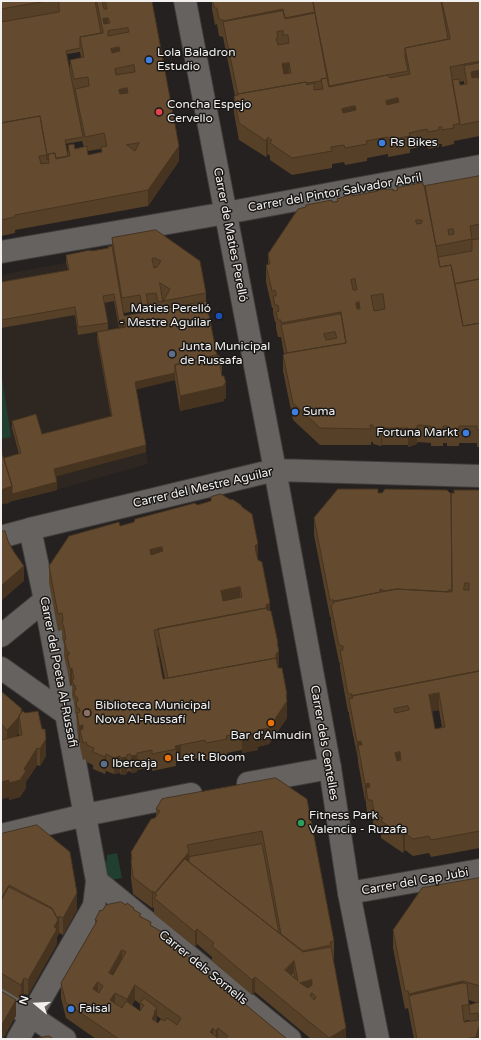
<!DOCTYPE html>
<meta charset="utf-8">
<style>
body{margin:0}
#map{position:relative;width:481px;height:1040px;overflow:hidden;background:#242120;font-family:"Varela Round",sans-serif}
canvas{display:block}
.frame{position:absolute;inset:0;border:2px solid #f1f0ee;pointer-events:none}
.north{position:absolute;left:16px;top:984px;width:40px;height:40px;-webkit-text-stroke:3px #1a1817;paint-order:stroke;rotate:288deg;font-size:11px;font-weight:700;line-height:16px;text-align:center;color:#f1f0ee}
.north::after{content:'';display:block;margin:auto;width:14px;height:18px;background:#f1f0ee;clip-path:polygon(50% 0,100% 100%,50% 72%,0 100%)}
</style>
<div id="map">
<canvas width="481" height="1040"></canvas>
<div class="frame"></div>
<div class="north">N</div>
</div>
<script>
const ctx = document.querySelector('canvas').getContext('2d');
ctx.lineJoin = 'round';
function paint(path, color) { ctx.fillStyle = color; ctx.fill(path, 'evenodd'); }
function stroke(path, color, width, dash) { ctx.strokeStyle = color; ctx.lineWidth = width; ctx.lineCap = dash ? 'butt' : 'round'; ctx.setLineDash(dash || []); ctx.stroke(path); }
function drawText(font, color, halo, rows, align = 'center') {
  ctx.font = font + ' "Varela Round",sans-serif'; ctx.lineWidth = 3; ctx.setLineDash([]); ctx.textBaseline = 'middle'; ctx.strokeStyle = halo; ctx.fillStyle = color; for (const [text, x, y, turn = 0] of rows) {
    ctx.save(); ctx.translate(x, y); ctx.rotate((+turn || 0) * Math.PI / 180); ctx.textAlign = isNaN(turn) ? turn : align; if (halo) ctx.strokeText(text, 0, 0); ctx.fillText(text, 0, 0); ctx.restore();
  }
}
paint(new Path2D(`
 M108,255L124,324L148,464L28,498V497L12,501L1,465V275L90,258Z`), '#2e2721');
paint(new Path2D(`
 M1,371L11,437L1,439Z
 M117,853L122,878L109,880L105,878L102,862L107,861V855Z`), '#213f30');
const street = new Path2D(`
 M1,252L226,213L480,166
 M1,636L45,600
 M1,668L66,714
 M248,783L330,768
 M1,835L85,815L191,794
 M97,881L290,1039
 M349,893L480,870
 M1,998L31,1016L65,1039
 M18,1039L94,906L97,881L45,600L30,529`);
const secondary = new Path2D(`
 M185,1L275,470L330,768L349,893L378,1039
 M1,537L30,529L275,470L480,476`);
stroke(street, '#3f3d3c', 24);
stroke(secondary, '#3f3d3c', 24);
stroke(street, '#656260', 22);
stroke(secondary, '#656260', 22);
paint(new Path2D(`
 M1,1H152L179,161L148,206L15,230V233L1,236ZM80,52L81,58L70,60V70L67,54ZM82,141L84,147L75,149L68,145V156L65,144ZM101,149V152L88,155V151Z
 M212,1H480V136L454,141V144L442,147V144H439V147L428,149L427,146L410,149V153L388,157V154L367,158V161L345,165L344,162L332,164V168L292,175L270,160V156L268,154L266,157L239,140L234,113V96H235L223,37L219,36L217,24L215,25L212,9ZM464,81V85H460V82Z
 M480,176V447H477V443H459V446H447V443H443V446H431V443L418,442L417,443V444L408,447V445H382L381,446L373,444V442H371V445H320L293,420L283,371V355L284,354L281,337H278L276,328V322H275L273,313V308H272L266,282V265H268V254L332,202L337,201V199L377,191V190L393,191L397,190V188L423,185L425,186Z
 M156,230L206,293V301L217,355L222,364V375L226,398L224,399V401L180,411L175,380L136,389L146,452L55,476L57,490L12,501L6,504L4,458L19,454L12,428V421L42,434L111,416L97,339V332L124,327L119,328L114,301L104,303L108,323V330L78,335L75,315L1,328V282L68,270L66,262V255L109,248L112,246V238ZM156,308L157,310L148,312V309ZM140,311L141,313L124,316V313Z
 M480,490V848L431,857L429,853L413,856L405,850L403,853L381,838V834L374,829L372,817H368L366,805V801H365L358,762V759L349,715V712H348L340,668V663L339,662L331,623V617H330L314,535V518L378,493L451,494ZM439,710L442,727L435,729L432,711Z
 M120,526L258,561L270,611L278,643L279,668L287,694V718L269,744L258,747V750L242,753V750L227,753V756L206,760L205,757L176,762V766L152,771V767L137,770V772L131,773L130,771L127,772V774L121,775L120,773L114,774L106,771L105,774L93,769V765L87,762L86,759L83,760L80,747V743H79L77,730L76,714H75L74,702L72,696V685L70,686L67,669L64,656V645L62,638V630L58,631L49,583V566ZM157,646H158L165,679H163Z
 M1,691L22,712L46,756L40,766L37,765L26,782V788L20,797L9,800V797L1,799V740H2H1ZM19,733V736L14,737Z
 M276,778L334,941V958H333L346,1039H311L255,992L252,995L212,961V957L197,944L195,947L154,914V909L153,907L152,908L133,894L131,878V852L156,816V809Z
 M1,834L77,910L63,935L59,933L57,937V944L28,995L24,994L21,1000L1,988Z
 M480,878V1039H414L408,1008L405,1009L393,948V930ZM469,1000L477,1003L469,1005ZM469,1020V1021L464,1022V1021Z
 M134,910L151,925L164,936L170,942L287,1039H96L66,1018L61,998V983L95,924V920L102,911ZM135,1000L140,1004V1011L132,1005ZM157,1016L161,1019L158,1023L157,1022Z`), '#564028');
paint(new Path2D(`
 M108,18V31L103,34V19Z
 M119,47V62L111,64V49Z
 M289,63V78L282,80V64Z
 M480,70V86L471,87V72Z
 M127,88V103L119,105V90Z
 M398,98V115L386,117V101Z
 M355,106V123L342,126V109Z
 M268,137V154L266,157V141Z
 M179,146V161L148,206V190Z
 M359,302V319L356,303Z
 M124,319V327L119,328V321Z
 M175,373V380L135,390V382Z
 M226,383V398L224,399V401L180,411V396Z
 M382,428V445L381,446V429Z
 M417,428V444L408,447V430Z
 M146,445V452L54,477V469Z
 M57,482V490L12,501V494Z
 M12,486V501L1,505V490Z
 M258,544V561L255,563V546Z
 M162,547V564L150,567V550Z
 M24,566V581L1,601V586Z
 M240,587V604L221,608V591Z
 M270,603V620L266,605Z
 M279,651V669L276,671V654Z
 M72,668V685L70,686V669Z
 M439,693V710L429,712V695Z
 M287,701V718L269,744L258,747V750L242,753V736L258,730Z
 M19,717V733L7,745V730Z
 M83,725V742L80,730V743H79V726Z
 M46,739V756L40,766V749Z
 M361,741V758L358,745L357,759V742Z
 M181,744V761L176,762V749L175,746Z
 M37,748V765L26,782V788L20,797L9,800V783L24,769Z
 M400,752V769L395,770V753Z
 M106,754V771L105,774V757Z
 M137,755V772L131,773V756Z
 M120,756V773L114,774V758Z
 M127,757V774L121,775V758Z
 M9,780V797L1,799V782Z
 M369,783V800L366,788V801H365V784Z
 M405,833V850L403,853V836Z
 M189,852V869L157,895L155,894V893Z
 M153,891V907L152,908V892Z
 M77,893V910L63,935V918Z
 M59,916V933L57,937V944L28,995V980L54,927L58,920Z
 M197,929V944L195,947V932Z
 M122,950V965L109,988V973Z
 M294,961V977L285,970Z
 M255,977V992L252,995V980Z
 M24,978V994L21,1000V985Z
 M312,980V995L300,998V983Z
 M463,981V998L409,996V994Z
 M98,982V998L93,989Z
 M135,985V1000L127,1015V999Z
 M115,993V1008L110,1000Z
 M16,1000V1016L3,1039H1V1026Z
 M157,1008V1023L152,1019Z
 M480,1023V1039H476V1037Z
 M213,1028V1039L210,1032Z
 M218,1028V1039H216V1031Z
 M346,1028V1039H329V1038Z`), '#463420');
const building = new Path2D(`
 M1,1H47L1,9Z
 M59,1H95L101,33L80,37V48L66,51L83,137L65,140L68,156L56,158L55,153L48,154L47,160V155L40,116L1,123V22L59,12Z
 M97,1H102L104,9H107L105,1H152L179,146L148,190L15,215V217L1,220V123L40,116L47,155L39,156L41,164L49,163L48,154L55,153L56,159L70,156L68,145L74,144L75,149L87,146L88,155L102,152L101,147L107,146L104,133L85,137L75,89L89,86L88,77L74,79L70,60L84,57L80,37L103,33ZM108,18L110,23L104,24L103,19ZM128,28L129,32L108,36V31ZM119,47L120,51L112,53L111,49ZM134,65L135,72L116,75L115,69ZM127,88L128,93L120,94L119,90ZM139,143L135,151L127,145Z
 M213,1H313L315,12L285,18L283,9L223,21V20L219,19L217,8H215Z
 M313,1H441L448,39L405,48V57L408,71L329,86Z
 M442,1H480V61L450,67L460,123L453,125L454,128L442,130V127H439V130L428,132L427,129L409,133L410,136L388,140V137L366,141L367,144L345,148L344,145L331,147L332,151L292,158L270,143L272,140L270,139L268,137L266,141L239,123L234,96L238,95V94L306,82L307,85L314,83V90L323,89L321,79L328,78L329,87L387,75L390,78L410,74L405,48L450,39ZM398,98L399,102L387,105L386,101ZM355,106L356,110L343,113L342,109Z
 M283,11L285,19L315,13L328,78L321,79V81L307,83L306,82L238,94V95L223,22ZM283,31V35H288L289,43L278,45L276,38L278,37L277,32ZM289,63L291,73L284,74L282,64Z
 M480,63V70L471,72L472,78L477,77V78H480V121L460,125L452,80L459,79L460,85L467,84L464,66Z
 M480,176V224L470,226L472,239L436,246L425,186ZM453,229L454,234L449,235L448,230Z
 M423,183V185H424L440,267L451,265L463,326L480,323V430H477V426H459V429H447V426H443V429H431V426L418,425L417,426V428L408,430V428H382L381,429L373,427V425H370L371,429L320,428L293,403L283,355L287,353L346,343L341,312L281,323V320H278L276,312L279,311L278,305H275L273,296H276V293L275,290L272,291L266,265L270,264L268,254L298,209L306,207V205L332,200V202H336L338,201L337,199L352,194V196L378,191L377,190L393,189V191L398,190L397,188ZM416,220H422V223L417,224ZM355,279L357,290H353L351,280ZM383,294L385,309L374,311L371,296ZM359,302L360,309H357L356,303Z
 M156,230L200,261L206,293L158,302L156,293L146,294L148,304L142,305L140,295L122,298L112,238ZM155,258L161,261L157,267L154,268L152,259ZM160,283L170,289L163,302Z
 M480,239V279L455,284L451,265L440,267L438,257L472,251V240Z
 M112,246L124,316L206,301L217,355L175,365V373L135,382L146,445L54,469L57,482L12,494V486L4,458L21,453L12,421L36,414L42,434L112,416L97,332L126,327L124,319L119,321L114,294L103,296L108,323L78,327L75,307L1,320V282L69,270L66,255L90,250L91,251L109,248L108,247Z
 M480,279V323L463,326L455,284Z
 M341,314L346,343L287,353L281,325ZM335,332L337,338L326,340L324,334Z
 M218,355L219,357H221L222,364L220,365L222,376H224L226,383L224,384V386L180,396L175,365Z
 M1,450L12,486L1,490Z
 M338,489H378V493H382L385,489L447,490L451,494L452,590H448V592L397,589L384,591L383,590L380,589V592L334,602V600H330L314,518Z
 M454,490H480V671L352,696V694H348L340,650H343V646L339,645L331,606L334,603V601L397,589L452,592L451,493H454ZM465,583H469V590H464Z
 M221,494L231,500L232,499L241,505L242,507L252,514L258,544L255,546L256,552L258,560L262,562L270,603L266,605L267,608L154,630L163,679L276,658L278,668H282L287,694L286,695L287,701L269,728L258,730V733L242,736V733L226,736L227,739L206,743L205,740L175,746L176,749L152,754V750L137,753V755L131,756L130,754L127,755V757L121,758L120,756L114,758L106,754L105,757L93,752L94,748L87,745L86,742L83,743L80,730L83,729V725L79,726L77,713L80,712L79,708H77L76,702L78,701L77,697H75L74,690H76L75,685L74,686L72,679H74L72,668L70,669L67,655H69V652H67L64,639H66L64,628L62,621H63V619L62,613L58,614L49,566L69,536L119,522L120,526L134,522L135,519L195,503L197,505L211,501V497ZM162,547L163,551L151,555L150,550ZM240,587L242,597L223,601L221,591Z
 M5,531L8,541L14,552L24,566L1,586V532Z
 M267,608V610L271,611L278,643H277L279,651L276,654V658L168,678L158,629Z
 M480,671V831L431,840L429,836L413,839L405,833L403,836L381,821L383,818L374,812L372,800H368L366,788L370,787L369,783L365,784L358,745H362L361,741L357,742L349,699L353,698L352,696ZM439,693L445,727L435,729L429,695ZM408,706L409,710L395,713L394,709ZM400,752L401,760L397,761L395,753Z
 M1,691L22,709L21,711L22,712L19,716V717L7,730L1,724Z
 M23,711L25,713L38,711L42,729H45L46,739L40,749L37,748L24,769L26,771L20,780L9,783V780L1,782V740L22,735L19,716Z
 M276,778L307,799L334,941L330,942L331,945L303,951L281,934L262,831L187,845L189,852L155,893L153,891L152,892L133,877L131,861L132,858L131,852L151,819L155,818L160,811L156,809L162,799Z
 M37,825L70,852L77,893L63,918L59,916L58,919L52,908L9,885L1,899V834Z
 M262,844L279,933L189,862V857Z
 M185,859L303,952L331,947L346,1028L329,1038L255,977L252,980L212,946L214,943L197,929L195,932L154,898L157,895L155,894ZM294,961L298,981L285,970ZM312,980V985L308,988L300,983ZM312,993L316,997L314,1000L310,996Z
 M480,878V986L463,981L409,994L408,991H405L393,930L422,888Z
 M9,887L52,909L58,920L54,927L57,929L28,980L24,978L21,985L1,973V901Z
 M121,902L126,905L127,903L134,908L133,909L141,914L139,916L151,922L150,925L164,933L163,935L170,939L169,941L170,942L287,1039H225L228,1036L218,1028L216,1031L213,1028L210,1032L219,1039H119L66,1003L61,983L97,921L95,920L100,910L102,911L106,905ZM122,950L126,952L113,975L109,973ZM98,982L103,986L99,993L93,989ZM135,985L181,1018L177,1025L167,1018L165,1021L161,1019L158,1023L152,1019L155,1013L154,1012L157,1008L144,998L140,1003L144,1005L140,1011L126,1001L122,1008L110,1000L115,993L127,999Z
 M294,973L295,978H294L291,975Z
 M463,983L467,984L469,1005L479,1002L480,993V1023L476,1037L465,1039H417L409,996ZM469,1005L470,1014L478,1013L479,1020L464,1022L462,1006Z
 M1,991L16,1000L1,1026Z
 M49,1036L54,1039H34Z`);
paint(building, '#644a2e');
stroke(building, '#463420', 1);
for (const [x, y, r, color] of [
 [149,60,4,"#3f7fe0"],
 [159,112,4,"#e0444e"],
 [382,143,4,"#3f7fe0"],
 [219,316,4,"#1a4fb4"],
 [172,354,4,"#5c6f8a"],
 [295,412,4,"#3f7fe0"],
 [466,433,4,"#3f7fe0"],
 [87,713,4,"#8d6e63"],
 [271,723,4,"#e8710a"],
 [168,758,4,"#e8710a"],
 [104,764,4,"#5c6f8a"],
 [301,823,4,"#2e9e5b"],
 [71,1009,4,"#3f7fe0"]
]) { const dot = new Path2D(); dot.arc(x, y, r, 0, 2 * Math.PI); ctx.fillStyle = color; ctx.fill(dot); stroke(dot, '#1a1817', 1.5); }
drawText('12px', '#f1f0ee', '#1a1817', [
 ["Lola Baladron",157,53],
 ["Estudio",157,67],
 ["Concha Espejo",167,105],
 ["Cervello",167,119],
 ["Rs Bikes",390,143],
 ["Maties Perelló",211,309,"right"],
 ["- Mestre Aguilar",211,323,"right"],
 ["Junta Municipal",180,347],
 ["de Russafa",180,361],
 ["Suma",303,412],
 ["Fortuna Markt",458,433,"right"],
 ["Biblioteca Municipal",95,706],
 ["Nova Al-Russafí",95,720],
 ["Bar d'Almudin",271,736,"center"],
 ["Let It Bloom",176,758],
 ["Ibercaja",112,764],
 ["Fitness Park",309,816],
 ["Valencia - Ruzafa",309,830],
 ["Faisal",79,1009]
], 'left');
drawText('12px', '#f1f0ee', '#1a1817', [
 ["Carrer del Pintor Salvador Abril",335,193,-10],
 ["Carrer de Maties Perelló",230,235,79],
 ["Carrer del Mestre Aguilar",203,488,-13],
 ["Carrer del Poeta Al-Russafi",58,672,79],
 ["Carrer dels Centelles",324,743,80],
 ["Carrer del Cap Jubi",415,882,-10],
 ["Carrer dels Sornells",203,968,39]
]);
</script>
